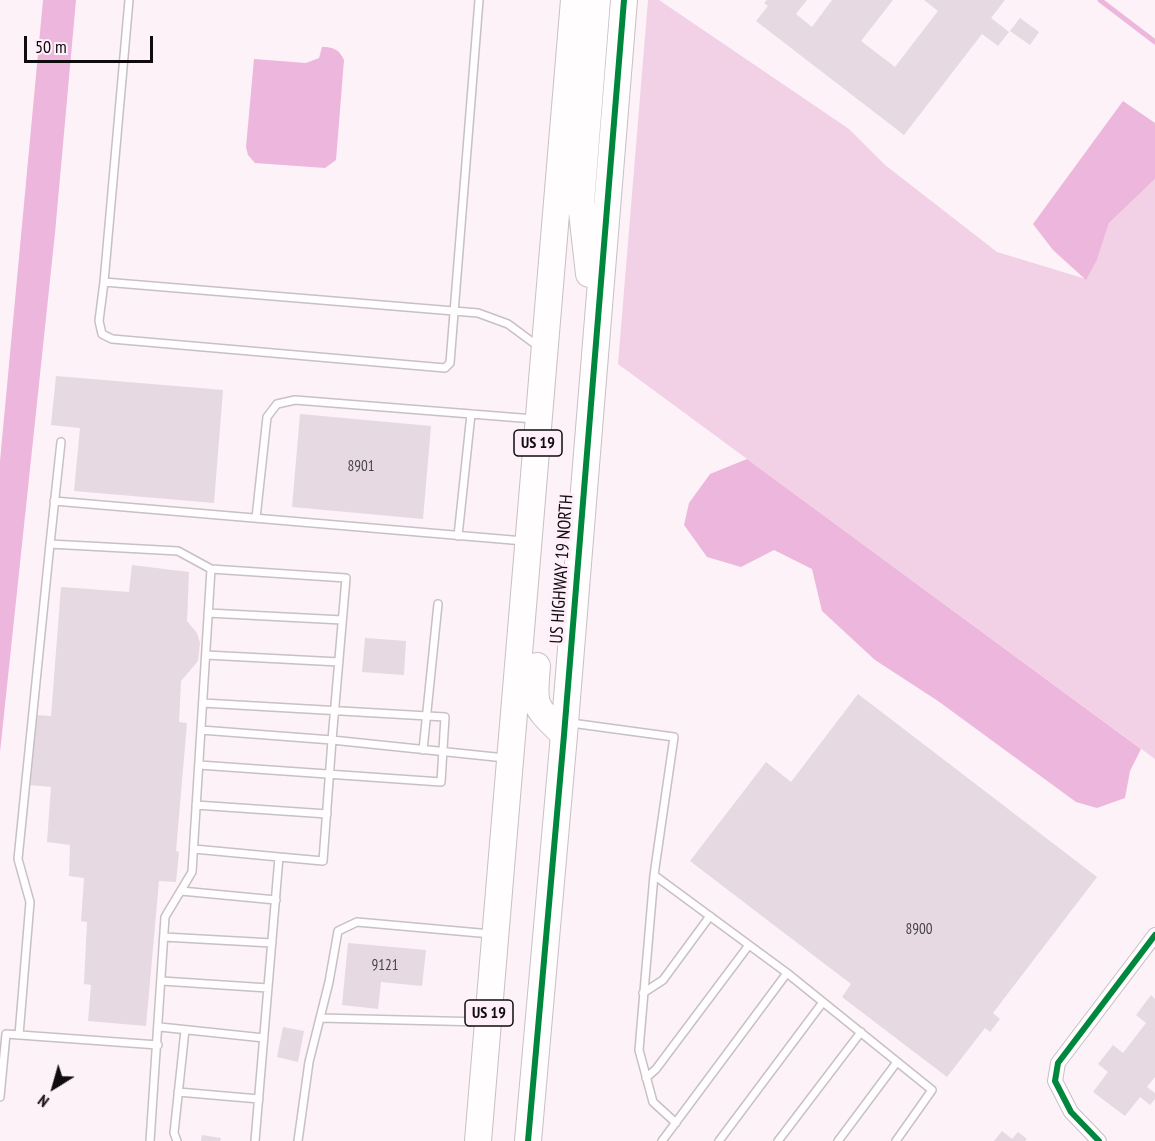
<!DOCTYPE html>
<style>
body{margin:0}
#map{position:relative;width:1155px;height:1141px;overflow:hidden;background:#fcf2f8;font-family:"PT Sans Narrow",sans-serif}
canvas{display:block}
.north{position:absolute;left:24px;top:1057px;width:60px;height:60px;-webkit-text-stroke:4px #ffeff9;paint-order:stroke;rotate:217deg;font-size:16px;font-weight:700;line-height:24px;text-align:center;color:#0f0b0e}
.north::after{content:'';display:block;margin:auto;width:21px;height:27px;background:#0f0b0e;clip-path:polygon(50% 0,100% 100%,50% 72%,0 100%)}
.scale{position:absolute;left:24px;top:36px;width:129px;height:27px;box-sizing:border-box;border:3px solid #0f0b0e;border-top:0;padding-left:8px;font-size:18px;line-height:21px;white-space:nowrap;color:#0f0b0e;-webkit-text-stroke:4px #ffeff9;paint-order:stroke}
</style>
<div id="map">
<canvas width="1155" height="1141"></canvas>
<div class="north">N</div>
<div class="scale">50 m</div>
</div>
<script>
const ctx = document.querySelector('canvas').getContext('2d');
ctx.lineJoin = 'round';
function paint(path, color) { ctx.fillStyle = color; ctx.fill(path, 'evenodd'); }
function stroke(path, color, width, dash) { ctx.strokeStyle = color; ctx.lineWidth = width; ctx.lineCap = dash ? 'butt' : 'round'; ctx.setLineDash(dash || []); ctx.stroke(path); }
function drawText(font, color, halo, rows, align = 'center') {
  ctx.font = font + ' "PT Sans Narrow",sans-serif'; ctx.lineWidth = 6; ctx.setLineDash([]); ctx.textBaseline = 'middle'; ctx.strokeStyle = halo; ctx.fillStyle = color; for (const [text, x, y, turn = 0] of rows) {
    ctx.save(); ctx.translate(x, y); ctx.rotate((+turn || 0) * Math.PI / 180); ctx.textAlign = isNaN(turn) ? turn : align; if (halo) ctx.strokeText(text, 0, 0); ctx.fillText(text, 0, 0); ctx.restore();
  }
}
paint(new Path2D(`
 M648,0H659L849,129L885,165L997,252L1086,279L1097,260L1109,223L1155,179V759L618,364Z`), '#f2d0e6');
paint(new Path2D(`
 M43,0H76L55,233L0,752V461Z
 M322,47C333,47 339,49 344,60L336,160L325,168L255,163L248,155L246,147L254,59L306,63L319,58Z
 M1123,101L1155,123V179L1109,223L1097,260L1086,280L1053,250L1033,224Z
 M747,459L1141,749L1130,771L1125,798L1097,808L1076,802L938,701L875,660L822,611L812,569L774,550L741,567L707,557L684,525L689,503L710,474Z`), '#edb6dc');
stroke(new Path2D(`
 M1100,0L1155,42`), '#edb6dc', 5);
paint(new Path2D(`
 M767,0H807L796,14L812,27L832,0H893L861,41L895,67L938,11L924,0H1005L991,18L1009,32L998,46L982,34L904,135L756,21L768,6L764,3Z
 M1020,18L1039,32L1030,45L1010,31Z
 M56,376L223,390L214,503L74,491L80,428L51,425Z
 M300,414L431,426L423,519L292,507Z
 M132,565L189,572L187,621L197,633L200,643L198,661L181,681L179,722L187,723L176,851L179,852L176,882L159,881L146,1026L88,1021L91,985L84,984L87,922L81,921L84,878L69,876L70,845L47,842L51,787L30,785L36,715L51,716L61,587L129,592Z
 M365,638L406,641L404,675L362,672Z
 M858,694L1097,877L993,1013L1000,1019L990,1032L985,1028L947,1077L842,997L851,984L690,861L766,762L791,782Z
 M348,943L426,950L422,986L381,982L378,1009L342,1005Z
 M1151,995L1155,999V1077L1147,1087L1155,1093V1099L1150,1105L1140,1097L1125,1116L1093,1092L1108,1072L1098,1064L1113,1045L1123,1053L1146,1023L1136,1015Z
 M283,1027L304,1031L298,1062L277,1057Z
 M1002,1131L1012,1139L1018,1132L1027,1139L1025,1141H994Z
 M202,1135L221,1138L220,1141H201Z`), '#e6d9e2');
const lane = new Path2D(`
 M129,0L104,282L478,313L508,324L539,347
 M104,282L99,321L102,334L112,339L445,368L450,363L479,0
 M54,501L524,541
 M256,518L267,417L277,404L295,400L534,419
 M458,536L471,414
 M50,544L61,442
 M208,613L342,620
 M206,655L339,662
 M571,723L674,737L654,875L787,973L932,1090L896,1141
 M423,750L438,604
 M199,765L441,782L445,717L203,703
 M196,805L327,814
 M194,849L279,857
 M654,875L639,1050L653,1102L676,1123
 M181,891L276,900
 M164,937L272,943
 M162,981L268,988
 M643,993L663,980L710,916
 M320,1018L483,1022
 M160,1027L264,1038
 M19,1035L30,902L18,859L50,544L178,551L211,569L346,578L332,740L201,730
 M646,1078L656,1069L749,945
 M178,1092L259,1099
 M0,1097L6,1034L158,1045
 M150,1141L165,917L192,872L211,569
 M177,1141L174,1133L185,1030
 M255,1141L279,857L323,861L332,740L505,758
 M298,1141L309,1062L329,982L338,931L357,922L491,934
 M662,1141L787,973
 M719,1141L823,1002
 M778,1141L861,1032
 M838,1141L897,1062`);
const street = new Path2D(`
 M1099,1141L1071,1112L1055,1081L1058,1063L1155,935`);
const highway = new Path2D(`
 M589,274L581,203L597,0
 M537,666C533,708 534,705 564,735
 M478,1141L574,0
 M528,1141L564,735L624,0`);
stroke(lane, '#c7c0c4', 10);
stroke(street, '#c7c0c4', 16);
stroke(highway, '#c7c0c4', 28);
stroke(lane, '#fffdfe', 7);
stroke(street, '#fffdfe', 14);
stroke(highway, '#fffdfe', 26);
stroke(new Path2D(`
 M528,1141L564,735L624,0
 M1099,1141L1071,1112L1055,1081L1058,1063L1155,935`), '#00873e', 6);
drawText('15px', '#484246', null, [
 ["8901",361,467],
 ["8900",919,930],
 ["9121",385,966]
]);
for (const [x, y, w] of [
 [538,443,48],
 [489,1013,48]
]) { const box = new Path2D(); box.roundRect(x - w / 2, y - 13, w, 26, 4.5); ctx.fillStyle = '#ffeff9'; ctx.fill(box); stroke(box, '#0f0b0e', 1.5); }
drawText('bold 16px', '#0f0b0e', null, [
 ["US 19",538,443],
 ["US 19",489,1013]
]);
drawText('18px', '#0f0b0e', '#ffeff9', [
 ["US HIGHWAY 19 NORTH",562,569,-86]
]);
</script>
